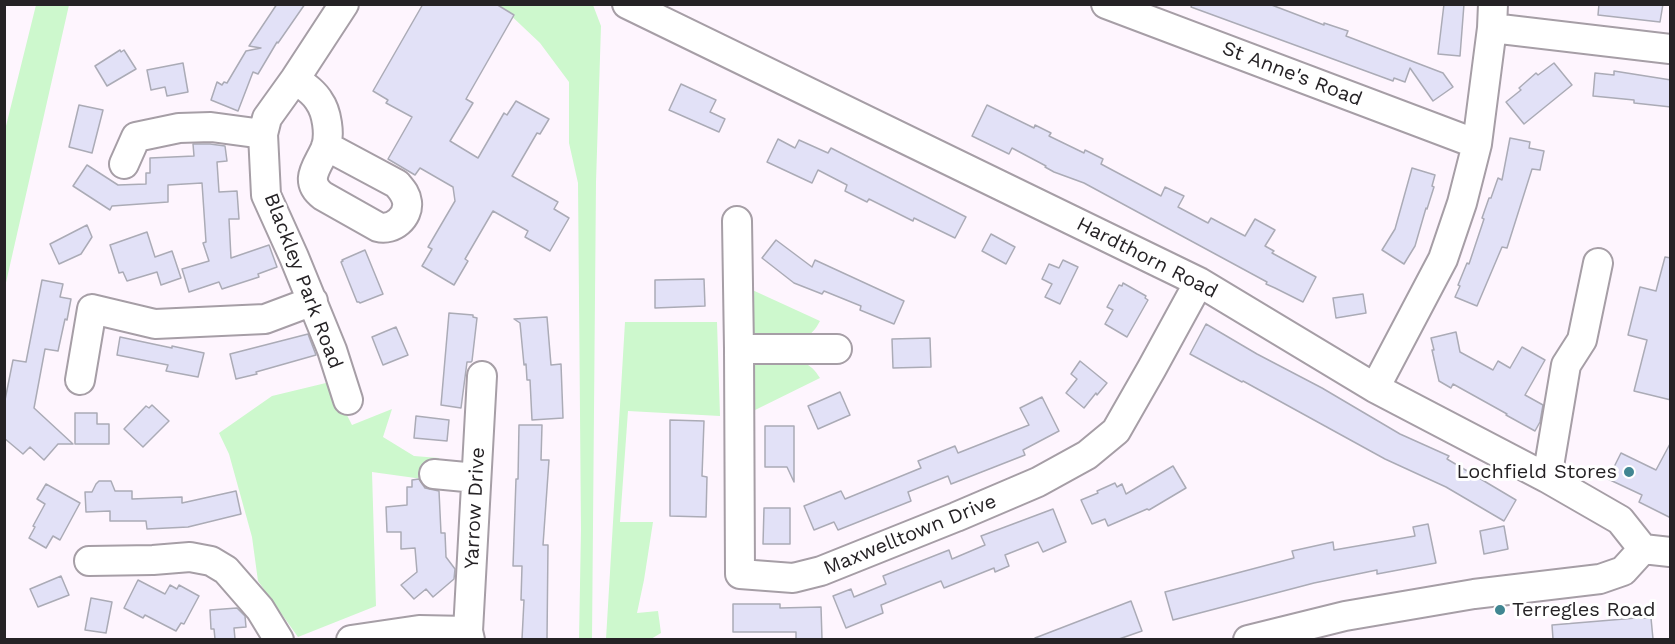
<!DOCTYPE html>
<style>
body{margin:0}
#map{position:relative;width:1675px;height:644px;overflow:hidden;background:#fef5fe;font-family:"Work Sans",sans-serif}
canvas{display:block}
.frame{position:absolute;inset:0;border:6px solid #252225;pointer-events:none}
</style>
<div id="map">
<canvas width="1675" height="644"></canvas>
<div class="frame"></div>
</div>
<script>
const ctx = document.querySelector('canvas').getContext('2d');
ctx.lineJoin = 'round';
function paint(path, color) { ctx.fillStyle = color; ctx.fill(path, 'evenodd'); }
function stroke(path, color, width, dash) { ctx.strokeStyle = color; ctx.lineWidth = width; ctx.lineCap = dash ? 'butt' : 'round'; ctx.setLineDash(dash || []); ctx.stroke(path); }
function drawText(font, color, halo, rows, align = 'center') {
  ctx.font = font + ' "Work Sans",sans-serif'; ctx.lineWidth = 6; ctx.setLineDash([]); ctx.textBaseline = 'middle'; ctx.strokeStyle = halo; ctx.fillStyle = color; for (const [text, x, y, turn = 0] of rows) {
    ctx.save(); ctx.translate(x, y); ctx.rotate((+turn || 0) * Math.PI / 180); ctx.textAlign = isNaN(turn) ? turn : align; if (halo) ctx.strokeText(text, 0, 0); ctx.fillText(text, 0, 0); ctx.restore();
  }
}
paint(new Path2D(`
 M36,5H69L5,287V130Z
 M496,5H593L601,26L596,182L592,639H579L581,530L578,183L569,143V82L540,43L504,9Z
 M748,288L820,321C805,350 783,341 756,340L748,330Z
 M625,322H717L720,416L628,411L620,522H653L644,580L637,613L658,611L661,633L651,639H606Z
 M764,360C789,361 805,354 820,378L749,413L753,364Z
 M330,382L352,425L392,409L383,437L414,456L439,458L437,481L372,472L376,606L298,637L258,581L252,537L229,454L219,433L272,396Z`), '#cdf8cd');
const building = new Path2D(`
 M277,4H305L278,43L277,42L258,74L253,72L238,111L211,100L217,82L222,85L224,82L227,83L246,51L261,48L249,46Z
 M423,4H496L514,15L466,99L473,103L450,141L478,158L504,113L507,115L516,101L549,119L540,134L537,133L512,176L558,202L554,209L569,218L550,251L525,237L528,231L493,211L465,259L468,261L454,285L422,266L432,249L428,247L455,201L453,187L420,168L415,175L388,159L412,117L386,103L388,100L373,91Z
 M1192,4H1269L1324,25V23L1348,31L1346,36L1443,73L1453,87L1433,101L1410,68L1405,82L1394,78L1393,81L1191,7Z
 M1444,4H1464L1460,56L1438,54Z
 M1599,4H1663L1660,22L1598,15Z
 M120,50L121,52L124,50L136,69L107,86L95,66Z
 M183,63L188,92L167,96L165,87L151,90L147,70Z
 M1554,63L1572,85L1524,124L1506,102L1521,90L1519,88L1536,73L1538,75Z
 M1614,71L1671,80V107L1634,103V100L1593,96L1595,73L1614,75Z
 M681,84L716,100L710,112L725,119L719,132L669,110Z
 M79,105L103,110L92,153L69,147Z
 M987,105L1034,128L1035,125L1051,133L1049,136L1084,153L1085,150L1103,159L1101,164L1161,196L1165,187L1184,196L1178,207L1208,223L1211,218L1245,236L1255,219L1275,230L1265,246L1274,251L1272,253L1316,277L1303,302L1275,288L1266,284L1267,282L1084,183L1054,172L1045,167L1046,166L1012,148L1009,154L972,136Z
 M1510,138L1530,142L1529,148L1544,151L1540,170L1532,169L1507,248L1502,247L1477,306L1455,297L1460,286L1458,285L1467,263L1469,264L1484,219L1482,218L1489,198H1491L1498,178L1502,180Z
 M778,139L795,148L799,140L828,153L831,148L966,217L955,238L914,218L913,221L869,199L867,202L845,191L847,185L818,170L812,183L767,162Z
 M193,144H210L225,146L227,161L217,162L219,192L237,191L239,219H229L231,258L269,245L277,267L258,274L259,277L222,289L219,282L189,292L182,269L209,261L203,243L206,242L202,183L168,185V202L112,206L110,210L73,186L87,165L118,185L146,184V173H150V158L194,156Z
 M1412,168L1435,175L1432,186L1434,187L1427,209L1426,208L1415,246L1404,264L1382,250L1395,229Z
 M87,225L92,237L81,254L59,264L50,244Z
 M147,232L155,257L172,251L181,278L161,285L157,272L127,281L123,272L119,273L110,245Z
 M991,234L1015,247L1006,264L982,251Z
 M776,240L812,267L815,260L904,301L894,324L860,310L861,306L824,291L822,294L794,283L762,258Z
 M365,250L383,294L360,303L359,302H357L341,262L343,261L342,260Z
 M1665,257L1671,258V400L1634,391L1647,340L1628,335L1640,287L1656,291Z
 M1063,260L1078,267L1060,304L1045,297L1052,284L1042,279L1049,264L1059,268Z
 M704,279L705,306L655,308V280Z
 M42,280L63,284L60,297L71,299L67,320L65,319L58,351L45,349L34,408L73,444H58L44,460L30,447L23,454L4,438V405L13,360L26,362Z
 M1123,283L1146,296L1145,298L1148,300L1127,337L1105,324L1113,310L1107,307L1119,285L1122,286Z
 M1363,294L1366,313L1336,318L1333,298Z
 M449,313L473,315V317L477,318L472,361L471,362H467L461,408L441,405Z
 M547,317L551,365L561,364L563,418L532,420L530,380H527L526,364L524,365L520,323L514,319Z
 M1206,324L1257,354L1322,388L1400,434L1449,456L1447,459L1516,500L1504,521L1446,487L1385,459L1243,381L1242,382L1190,354Z
 M396,327L408,355L383,365L372,337Z
 M1456,332L1460,352L1493,370L1498,361L1510,368L1522,347L1545,360L1525,395L1543,405L1540,422L1535,431L1506,415L1507,414L1453,384L1451,388L1439,381L1432,350H1434L1431,338Z
 M308,334L316,355L256,372L257,374L236,379L230,354Z
 M120,337L172,348V346L204,353L198,377L166,371L168,365L117,355Z
 M930,338L931,367L893,368L892,339Z
 M1080,361L1107,383L1097,395L1096,393L1084,408L1066,393L1077,379L1071,374Z
 M840,392L850,415L818,429L808,406Z
 M1042,397L1059,431L1023,450L1025,455L951,484L948,476L908,492L911,501L838,530L834,522L814,530L804,506L841,491L845,499L921,468L918,461L955,446L958,453L1029,425L1020,408Z
 M152,405L169,421L143,447L124,429L146,406L149,408Z
 M75,413H97V424H109V444H75Z
 M416,416L449,420L447,441L414,438Z
 M670,420L704,421L702,476L707,477L706,517L670,516Z
 M519,425H542L541,460H549L543,545H548L547,639H522L524,600H521L522,566H513L516,479H518Z
 M765,426H794V482L787,467H765Z
 M1671,442V518L1639,502L1642,495L1608,479L1621,453L1656,470Z
 M1173,466L1186,488L1149,510L1147,509L1108,526L1105,519L1092,524L1081,500L1098,493L1097,491L1115,483L1117,487L1122,484L1126,494Z
 M419,479L425,488L439,491L441,533H445L446,557L455,569L454,579L433,597L426,589L414,599L401,585L417,572L415,548L401,549V532H387L386,507L407,505V487H412V480Z
 M99,481H111L115,491H132V499L182,497V503L236,491L241,514L188,527L147,529L146,521H110V511L86,512L85,492H92L96,484Z
 M46,484L80,503L60,540L53,536L46,548L29,538L35,527L33,526L45,504L37,499Z
 M764,508H790V544H763Z
 M1053,509L1066,542L1043,552L1038,542L1005,555L1009,566L995,572L994,568L944,588L941,581L881,605L883,613L846,628L833,596L851,589L854,597L886,584L883,576L949,550L952,559L985,545L981,536Z
 M1428,524L1436,563L1377,574V570L1314,583L1173,620L1165,592L1294,558L1292,551L1333,542L1334,550L1415,536L1413,527Z
 M1504,526L1508,549L1484,554L1480,531Z
 M61,576L69,595L38,607L30,589Z
 M138,580L165,594L170,585L177,589L179,585L199,596L184,624L181,623L176,631L145,615L143,618L124,608Z
 M91,598L112,602L106,633L85,630Z
 M1131,601L1142,631L1119,639H1035V638Z
 M733,604H780V608L821,607L822,639H796V632H733Z
 M237,608L245,616L246,627L234,628L235,639H215L214,629H211L210,610Z
 M1636,618H1651L1653,639H1553L1552,625Z`);
paint(building, '#e2e1f7');
stroke(building, '#ababb6', 1.5);
const minor = new Path2D(`
 M344,4L295,79L267,118L263,134L266,195L294,257L332,350L348,400
 M627,4L1199,282L1375,388L1547,478L1620,520L1643,549
 M1106,4L1477,144
 M1492,28L1670,49
 M295,79C303,85 314,92 319,101C327,112 330,134 326,147C319,165 302,180 323,196L378,227C393,231 409,217 407,202C406,194 402,190 397,184L326,146
 M124,164L136,137L179,128L211,127L263,134
 M737,221L739,349L740,574L793,578L821,571L956,517L1038,482L1087,455L1116,431L1152,368L1199,282
 M739,349H837
 M80,380L92,309L155,324L265,319L313,301
 M1375,388L1443,259L1462,203L1477,144L1492,28L1493,4
 M434,474L476,478
 M1547,478L1566,365L1582,340L1598,263
 M1643,549L1670,552
 M89,561L153,560L190,557L211,561L226,570L260,609L279,640
 M351,640L419,630L468,631
 M470,640L468,631L482,376
 M1248,640L1345,616L1474,594L1600,579L1623,571L1643,549`);
stroke(minor, '#a69ea6', 32);
stroke(minor, '#fff', 28);
for (const [x, y, r, color] of [
 [1629,472,6,"#408692"],
 [1500,610,6,"#408692"]
]) { const dot = new Path2D(); dot.arc(x, y, r, 0, 2 * Math.PI); ctx.fillStyle = color; ctx.fill(dot); stroke(dot, '#fff', 2); }
drawText('20px', '#252225', '#fff', [
 ["St Anne's Road",1292,74,21],
 ["Hardthorn Road",1147,258,27],
 ["Blackley Park Road",303,281,69],
 ["Yarrow Drive",475,508,-87],
 ["Maxwelltown Drive",910,535,-22]
]);
drawText('20px', '#252225', '#fff', [
 ["Lochfield Stores",1617,472],
 ["Terregles Road",1512,610,"left"]
], 'right');
</script>
